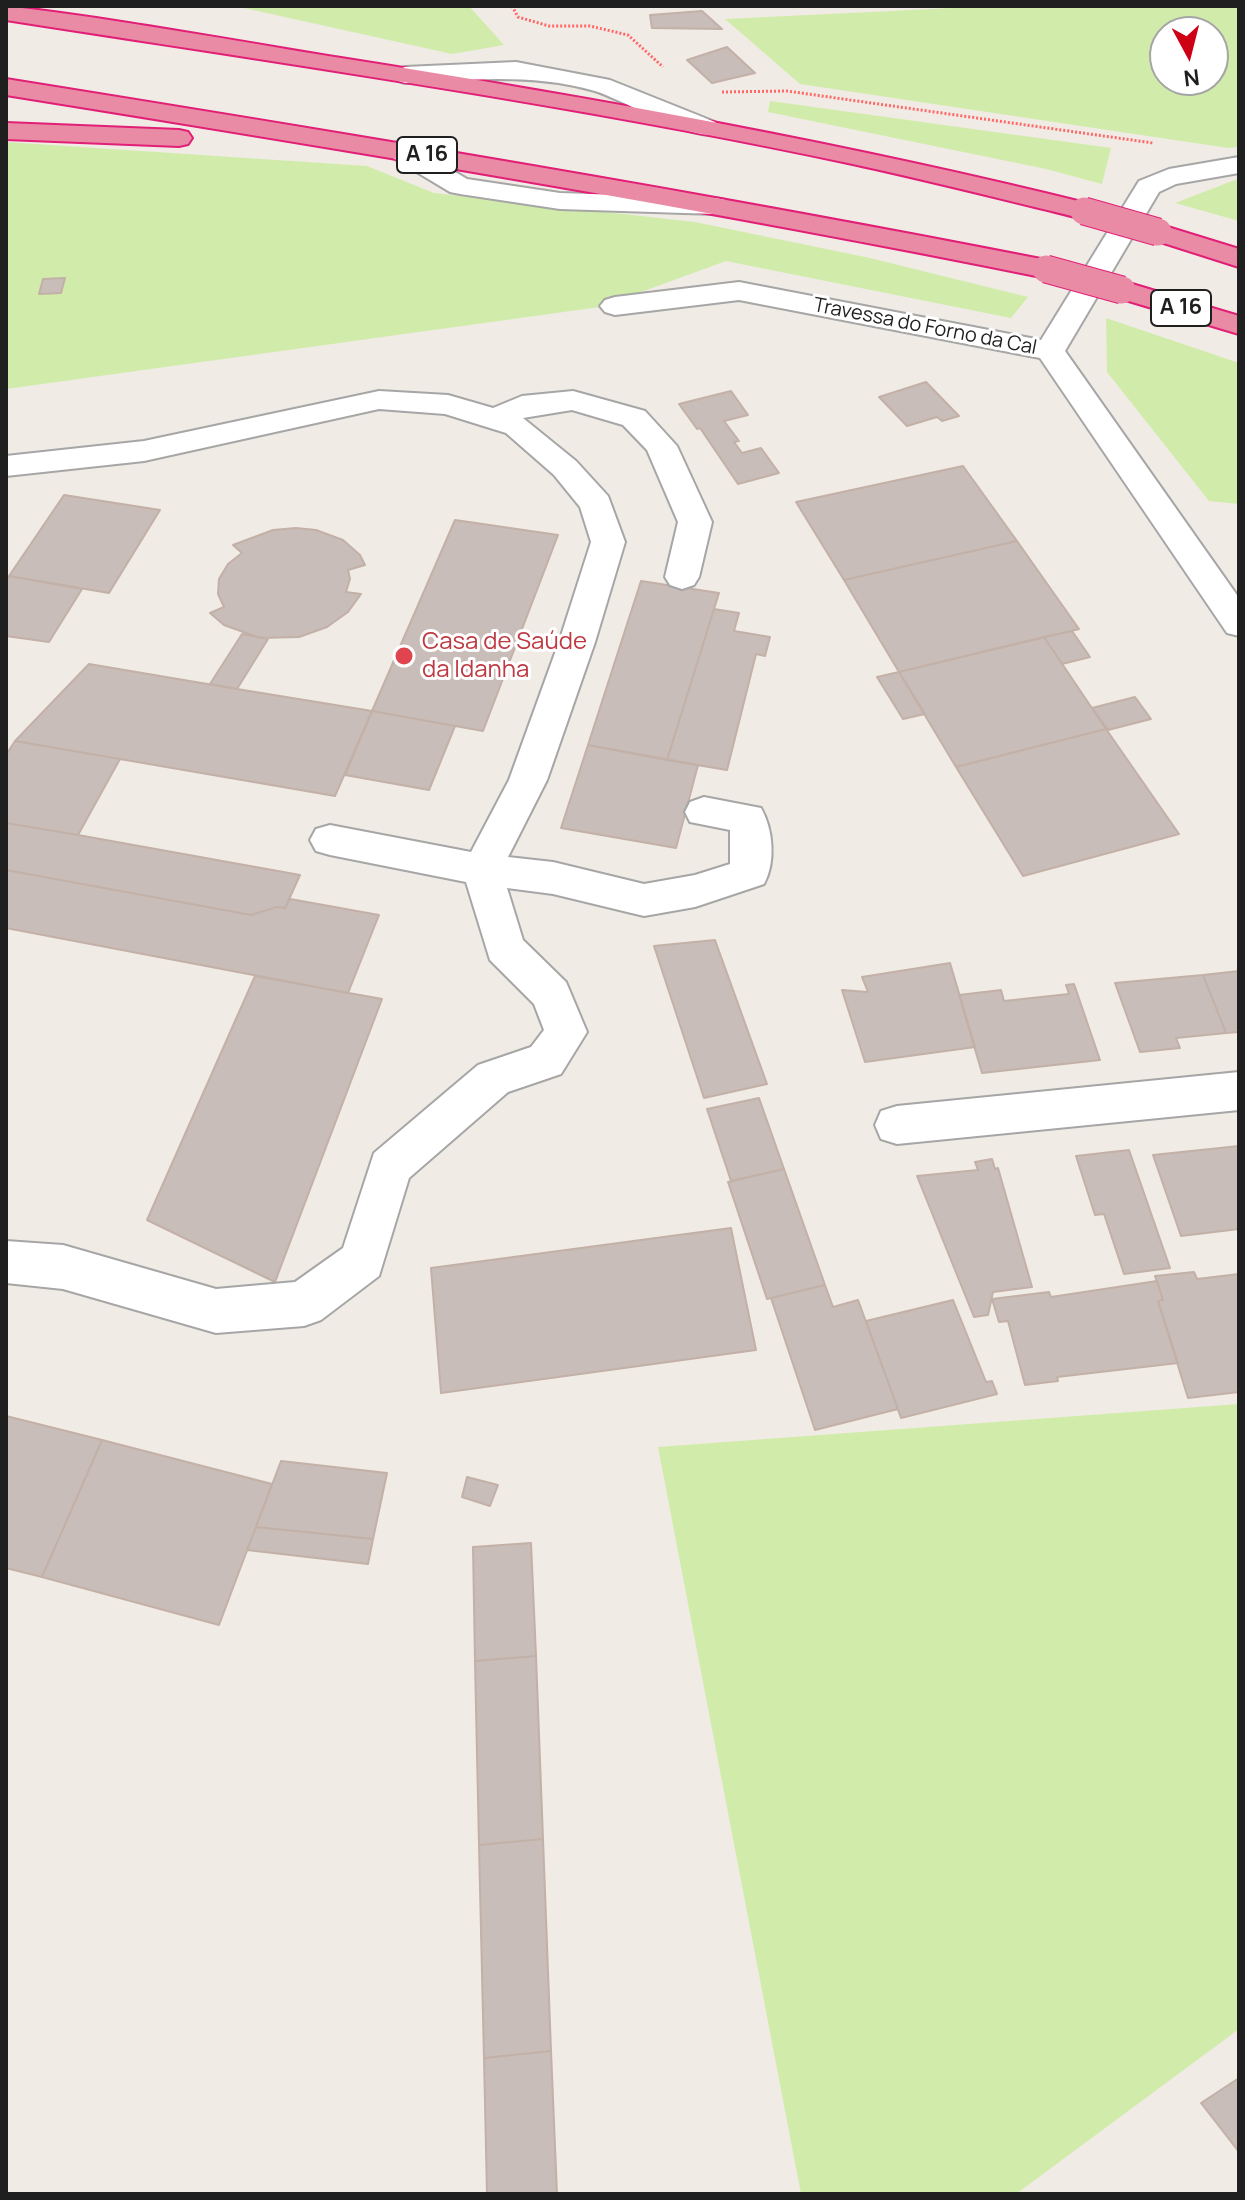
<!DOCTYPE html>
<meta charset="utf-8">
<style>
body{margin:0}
#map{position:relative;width:1245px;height:2200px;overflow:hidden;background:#f0ebe5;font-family:Manrope,sans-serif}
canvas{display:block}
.frame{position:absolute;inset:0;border:8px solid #1f1f1f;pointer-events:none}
.north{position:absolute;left:1149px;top:16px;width:80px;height:80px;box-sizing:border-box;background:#fff;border:2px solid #a5a5a5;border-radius:50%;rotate:173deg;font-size:22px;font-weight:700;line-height:32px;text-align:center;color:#1f1f1f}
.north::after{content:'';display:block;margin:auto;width:28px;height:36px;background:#ce0015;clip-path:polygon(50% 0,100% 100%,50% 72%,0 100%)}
</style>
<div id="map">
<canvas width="1245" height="2200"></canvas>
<div class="frame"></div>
<div class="north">N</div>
</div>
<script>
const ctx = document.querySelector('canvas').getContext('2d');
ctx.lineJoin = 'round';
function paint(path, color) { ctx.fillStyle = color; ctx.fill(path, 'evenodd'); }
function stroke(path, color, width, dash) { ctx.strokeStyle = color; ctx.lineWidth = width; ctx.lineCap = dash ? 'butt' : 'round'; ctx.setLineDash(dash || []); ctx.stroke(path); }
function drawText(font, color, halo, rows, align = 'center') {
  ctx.font = font + ' Manrope,sans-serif'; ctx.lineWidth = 6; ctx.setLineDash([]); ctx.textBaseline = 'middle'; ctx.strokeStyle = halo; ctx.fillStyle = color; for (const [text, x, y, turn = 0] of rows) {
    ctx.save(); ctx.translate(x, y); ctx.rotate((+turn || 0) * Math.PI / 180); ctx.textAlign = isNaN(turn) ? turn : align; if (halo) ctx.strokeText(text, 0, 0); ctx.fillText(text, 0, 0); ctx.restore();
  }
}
paint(new Path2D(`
 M235,6H469L504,45L452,54Z
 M994,6H1239V147L1228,148L800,84L725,19ZM1213,32V80H1165V32Z
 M770,101L1111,148L1102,184L1046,169L768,112Z
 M6,142L367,166L434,193L695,222L870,258L1028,297L1011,318L726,261L600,307L6,389Z
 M1235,180H1239V221L1175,203Z
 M1106,318L1239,363V504L1209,501L1107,372Z
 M1239,1404V2029L1016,2194H801L658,1447Z`), '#d1ecaa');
const building = new Path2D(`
 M702,11L722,29L652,28L650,15Z
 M727,47L755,73L712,83L687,60Z
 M65,278L61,293L39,294L43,279Z
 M926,382L959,416L942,421L937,417L907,426L879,397Z
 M731,391L748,415L724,421L739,441L734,442L742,453L761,448L779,473L738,484L700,428L697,429L679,404Z
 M963,466L1017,541L844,580L796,502Z
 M64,495L160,510L109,593L9,576Z
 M455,520L558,535L483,731L372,711Z
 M296,528L316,530L343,540L360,555L365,565L348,570L350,579L346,592L361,594L348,612L327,627L299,637L260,638L224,625L210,613L224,607L218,594L219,579L228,564L242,553L233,545L273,530Z
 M1017,541L1079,629L899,672L844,580Z
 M9,576L82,589L49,642L6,636V581Z
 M641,581L719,593L667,760L588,745Z
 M714,609L739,613L734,631L770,637L765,656L756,654L727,770L667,760Z
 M1072,631L1090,657L1062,664L1044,637Z
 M242,634L268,639L237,689L210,684Z
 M1044,637L1106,729L956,767L899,672Z
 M89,664L237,689L372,711L335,796L15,741Z
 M899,672L925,714L903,719L877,677Z
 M1135,697L1151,719L1108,730L1092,708Z
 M372,711L455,726L429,790L345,775Z
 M1106,729L1179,834L1023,876L956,767Z
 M15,741L120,759L78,835L6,823V755Z
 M588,745L698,765L676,848L561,828Z
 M6,823L78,835L300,875L285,908L277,907L251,915L6,870Z
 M6,870L251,915L277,907L285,908L290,899L379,915L348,993L6,928Z
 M715,940L767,1084L704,1098L654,946Z
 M950,963L975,1047L865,1062L842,990L868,992L862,977Z
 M1239,971V1032L1226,1033L1203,975Z
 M1203,975L1226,1033L1176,1038L1180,1048L1140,1052L1115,983Z
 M255,976L382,999L275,1282L147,1220Z
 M1074,984L1100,1060L982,1073L959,995L1001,990L1004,1001L1069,994L1066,985Z
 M759,1098L784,1169L731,1181L707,1109Z
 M1239,1146V1229L1181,1236L1153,1155Z
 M1129,1150L1170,1268L1124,1274L1104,1214L1095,1215L1076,1156Z
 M992,1159L995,1169L998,1168L1032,1287L993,1292L988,1315L974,1317L917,1176L978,1170L975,1162Z
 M784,1169L825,1285L767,1299L728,1182Z
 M731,1228L756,1350L441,1393L431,1268Z
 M1194,1272L1197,1279L1239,1274V1392L1188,1398L1158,1301L1163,1300L1155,1276Z
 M1157,1281L1163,1300L1158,1301L1178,1363L1057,1377L1058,1381L1025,1385L1008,1321L999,1322L992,1299L1049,1292L1051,1297Z
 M825,1285L833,1307L858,1300L898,1409L815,1430L771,1298Z
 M953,1300L986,1382L992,1381L997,1394L901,1418L866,1321Z
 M6,1416L102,1440L42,1577L6,1568Z
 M102,1440L272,1484L219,1625L42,1577Z
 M281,1461L387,1473L373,1539L256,1527Z
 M467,1477L498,1485L490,1506L462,1497Z
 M256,1527L373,1539L368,1564L247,1550Z
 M531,1543L536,1656L475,1661L473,1547Z
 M536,1656L543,1839L479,1845L475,1661Z
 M543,1839L551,2051L484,2058L479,1845Z
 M551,2051L557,2194H487L484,2058Z
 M1239,2078V2152L1201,2103Z`);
paint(building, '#c8bdb8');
stroke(building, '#c3b0a7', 2);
const minor = new Path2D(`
 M516,62L610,80L715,122L719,128L715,134C689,140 624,100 595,91C532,73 469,80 405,83L396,80L392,75L396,70L405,67Z
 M399,142L408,144L467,179L560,193L715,198L725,200L729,206L725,212L715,214L560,209L460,194L450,192L390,156L386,150L390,144Z
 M1239,157V173L1176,184L1159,192L1065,351L1239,598V636L1227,633L1040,358L739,300L615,315L605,312L600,306L605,300L615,297L739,282L1041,340L1139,181L1169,169Z
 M379,391L448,395L493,408L522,396L573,391L645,411L677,446L712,522L699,577L694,585L682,589L670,585L665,577L678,522L647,450L623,425L572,410L523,418L576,461L608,496L625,542L595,642L547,780L508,857L553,862L644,884L695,875L730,864V830L690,822L685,812L690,802L704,797L761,808C773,829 776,862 764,884L695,907L644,916L553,894L507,888L523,940L566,982L587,1032L561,1074L508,1092L409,1178L379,1276L321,1320L304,1326L216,1333L63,1289L6,1283V1241L63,1245L216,1289L295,1282L343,1248L374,1153L478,1065L531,1047L544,1030L534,1004L490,960L466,882L330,855L316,851L310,840L316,829L330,825L471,852L509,780L559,642L591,542L580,507L554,475L506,433L445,414L379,409L144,461L6,476V456L144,441Z
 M1239,1072V1110L897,1144L881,1139L875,1125L881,1111L897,1106Z`);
const highway = new Path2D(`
 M6,6C118,19 229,40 341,58C594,98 845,143 1094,205L1098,211L1094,217L1084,219C1006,200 927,180 848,163C570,104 287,64 6,20Z
 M6,79C354,135 701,192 1046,260L1056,263L1060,269L1056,275L1046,278C701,208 354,151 6,95Z
 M6,123L179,130L188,132L192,138L188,144L179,146L6,139Z
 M1158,224L1239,249V267L1148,238L1144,232L1148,226Z
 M1122,281L1239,316V334L1112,296L1107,290L1112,284Z`);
stroke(minor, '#a6a6a6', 4);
stroke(highway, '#e11f76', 4);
stroke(new Path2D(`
 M512,6L518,17L549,26H590L628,35L663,67
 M722,92L787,91L1153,143`), '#fe6868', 3, [2, 2]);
paint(minor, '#fff');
paint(highway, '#ea8ba6');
const highwayBridge = new Path2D(`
 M1084,211L1158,232
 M1046,269L1122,290`);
stroke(highwayBridge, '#e11f76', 29, []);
stroke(highwayBridge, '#ea8ba6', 27);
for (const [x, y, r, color] of [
 [404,656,10,"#e0444e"]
]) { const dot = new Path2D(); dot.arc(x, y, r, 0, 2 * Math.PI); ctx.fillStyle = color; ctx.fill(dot); stroke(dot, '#fff', 3); }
drawText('20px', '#1f1f1f', '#fff', [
 ["Travessa do Forno da Cal",925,327,11]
]);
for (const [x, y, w] of [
 [427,155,60],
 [1181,308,60]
]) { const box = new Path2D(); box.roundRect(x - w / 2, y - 18, w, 36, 6); ctx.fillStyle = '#fff'; ctx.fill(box); stroke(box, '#1f1f1f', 2); }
drawText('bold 22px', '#1f1f1f', null, [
 ["A 16",427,155],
 ["A 16",1181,308]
]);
drawText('24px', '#be3a42', '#fff', [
 ["Casa de Saúde",422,642],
 ["da Idanha",422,670]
], 'left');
</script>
